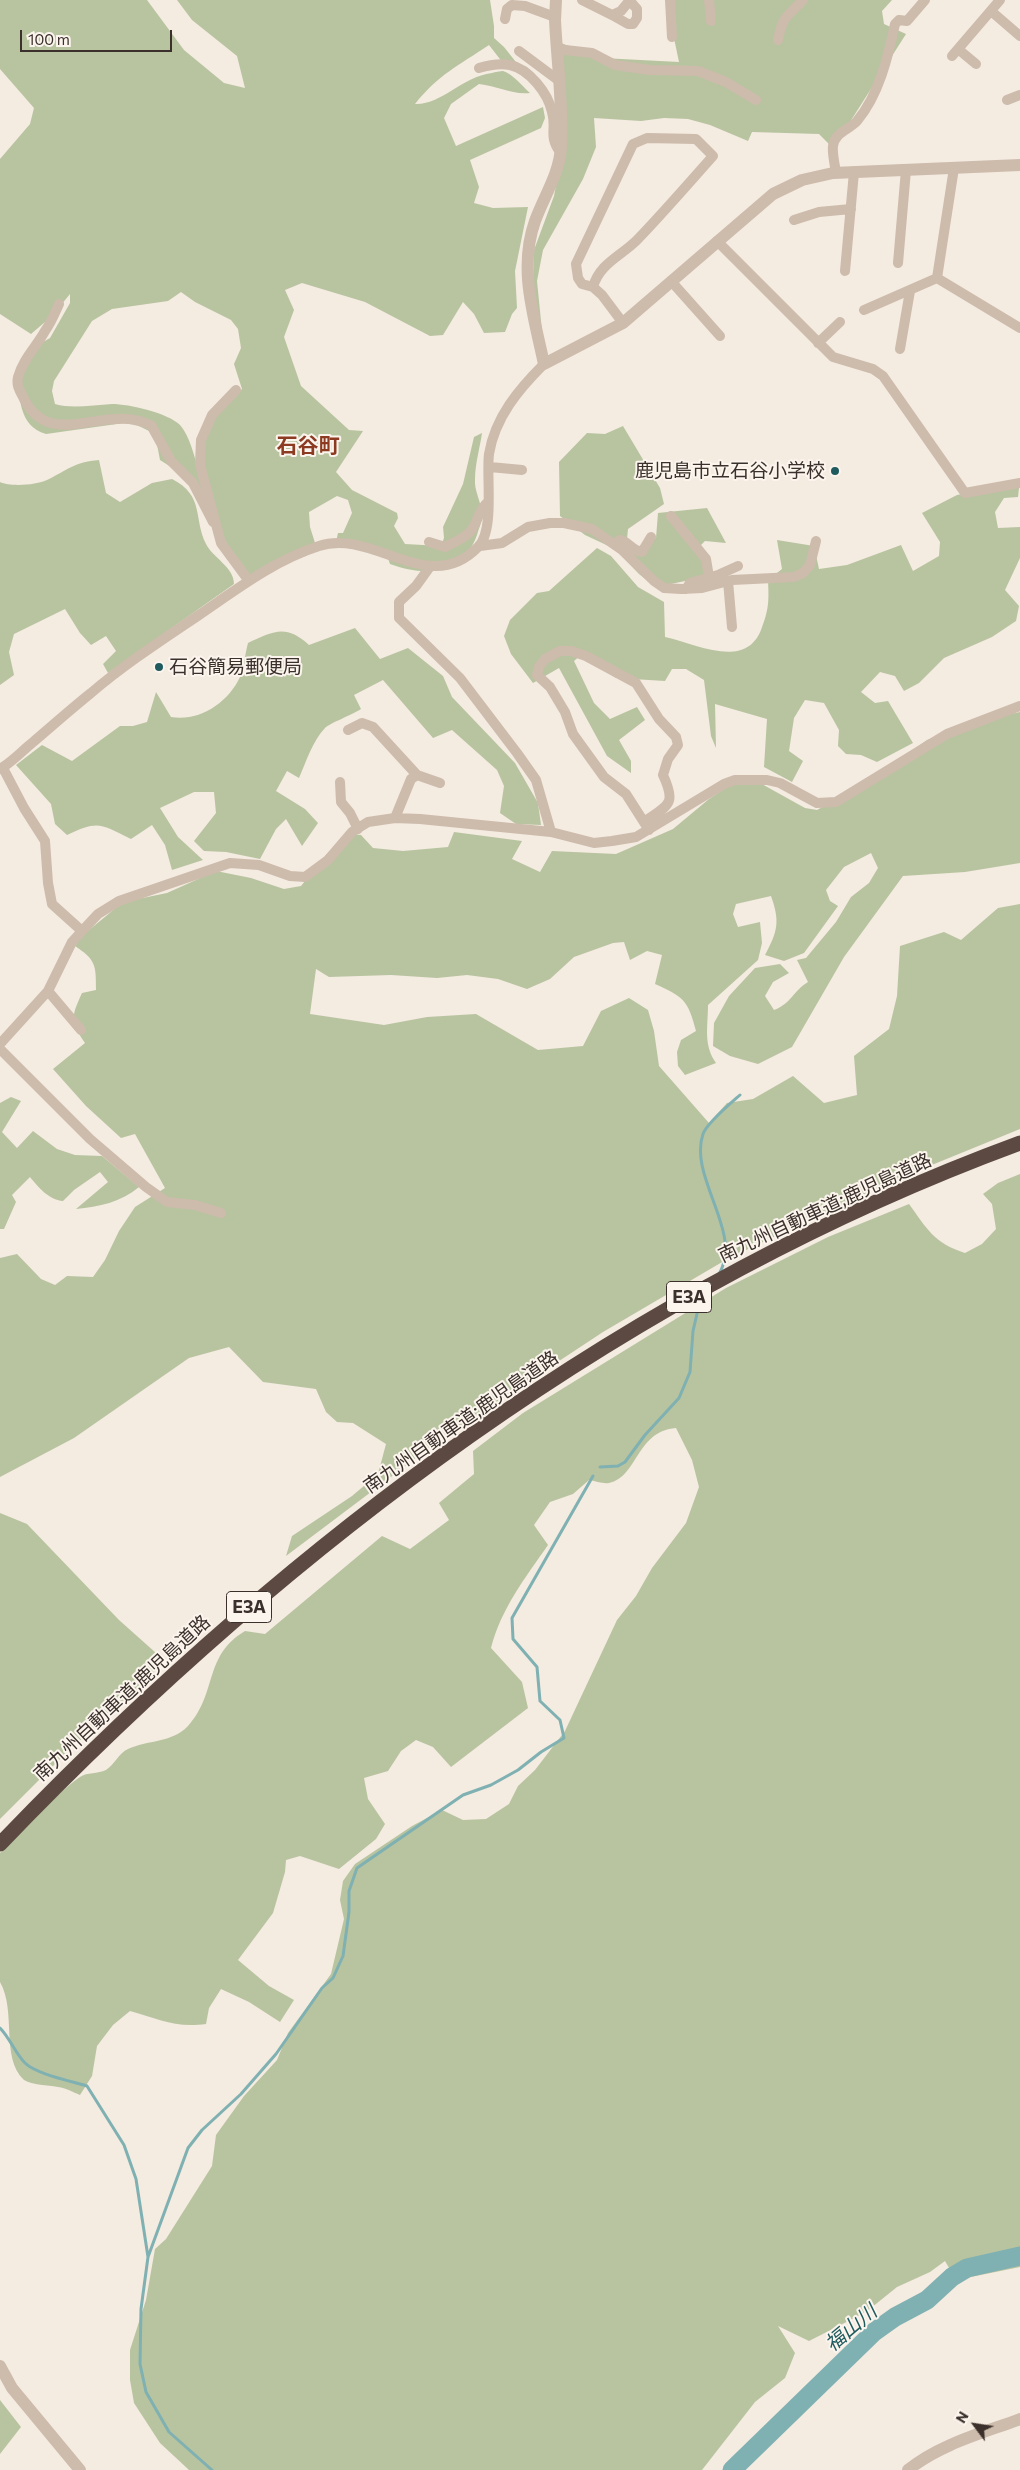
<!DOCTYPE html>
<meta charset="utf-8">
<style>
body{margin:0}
#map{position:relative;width:1020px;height:2470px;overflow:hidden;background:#f4ebe1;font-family:Commissioner,sans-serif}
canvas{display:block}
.north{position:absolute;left:950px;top:2400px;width:50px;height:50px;-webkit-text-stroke:4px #fbf5ee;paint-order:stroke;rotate:301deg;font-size:14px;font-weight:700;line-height:20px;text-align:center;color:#3b302b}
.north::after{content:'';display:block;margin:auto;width:18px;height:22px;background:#3b302b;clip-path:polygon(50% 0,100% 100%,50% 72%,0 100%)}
.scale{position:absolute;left:20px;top:30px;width:152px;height:22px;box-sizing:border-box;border:2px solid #3b302b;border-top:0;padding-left:6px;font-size:15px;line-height:18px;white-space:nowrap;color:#3b302b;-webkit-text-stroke:4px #fbf5ee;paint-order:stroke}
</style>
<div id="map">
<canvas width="1020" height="2470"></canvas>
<div class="north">N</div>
<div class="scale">100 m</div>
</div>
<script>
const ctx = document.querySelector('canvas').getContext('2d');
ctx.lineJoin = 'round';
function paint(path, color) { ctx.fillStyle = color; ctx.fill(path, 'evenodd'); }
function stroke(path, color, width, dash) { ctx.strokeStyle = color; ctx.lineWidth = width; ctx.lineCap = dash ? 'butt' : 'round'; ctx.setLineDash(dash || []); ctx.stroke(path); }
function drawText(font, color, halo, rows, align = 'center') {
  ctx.font = font + ' Commissioner,"Noto Sans JP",sans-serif'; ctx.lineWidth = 4; ctx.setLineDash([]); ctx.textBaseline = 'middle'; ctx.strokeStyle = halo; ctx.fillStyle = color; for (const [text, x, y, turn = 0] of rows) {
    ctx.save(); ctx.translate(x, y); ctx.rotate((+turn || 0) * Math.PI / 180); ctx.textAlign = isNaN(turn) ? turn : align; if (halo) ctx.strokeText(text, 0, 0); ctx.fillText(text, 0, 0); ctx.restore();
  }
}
paint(new Path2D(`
 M0,0H147L184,50L224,83L245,88L237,56L192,20L177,0H490L494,26V38L504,47L531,81L503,63L489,45C458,66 439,74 415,104C442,105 461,77 492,73C495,72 500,71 503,71C513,74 522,86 530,93C512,95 498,86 479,84L451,104L444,118L456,146L543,107L545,118L541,128L470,160L479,187L474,203L493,208L528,207L515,271L517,308L512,314L505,332L484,333L474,314L463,302L443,335L430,336L365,302L302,283L285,290L294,310L284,337L301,386L349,430L363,431L336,472L352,490L397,513L398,518L394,526L405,544L441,546L444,538L443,527L463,484L474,437L482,433C480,447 475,464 475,479C474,491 481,501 482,513C483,520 479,528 477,535C463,575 425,577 390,564L386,553L336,542L338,533H343L352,513L348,500L337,496L309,512L310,527L316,546L248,576L224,539L202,463V445L215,415L242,389L234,364L241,348L238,329L231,320L195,302L181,292L168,301L112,309L92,321L54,381L52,391L55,404C72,409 93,405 112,404C129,404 168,413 180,425C194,440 201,485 206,505L179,472L160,460L155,434L131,422L46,434C18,426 19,395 18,371L36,346L50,338L70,303V294L52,316L31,334L0,314V159L30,124L34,108L0,69Z
 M666,0H892L882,11L884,24L906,34L841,136L829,144L819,134L752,132L748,141L710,125L688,119L664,118L641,121L594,118L596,147L583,179L543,250L537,281L543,341L532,307L534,250L554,196L563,148L558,42L602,58L679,62Z
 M623,426L660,488L664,504L628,529L627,539L637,547L656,538L658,513L707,508L726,543L705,541L697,549L713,574L706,583L685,581L666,585L652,584L639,574L615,549L585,535L560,516L559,462L587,433L605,434Z
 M99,460L106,493L120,502L152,483L172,479C205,496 193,518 206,544C213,558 234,567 234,584L108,673L103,664L116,651L106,636L91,645L80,633L65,609L14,634L9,652L14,675L0,685V482C10,487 37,485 47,480C68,470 74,462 99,460Z
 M1006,485L1019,488L1018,497L1004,498L995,512L998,528L1020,527V558L1005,590L1019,606L1016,621L992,637L944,658L919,683L904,691L895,676L880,672L861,692L875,703L888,701L913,743L877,762L861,755L846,754L838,746L839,730L824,703L805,700L794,718L789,751L803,761L792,782L764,767L767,719L715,704L716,748L711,736L704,680L686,669H672L665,681L616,678L581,655L574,661L594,703L610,719L637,707L645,720L619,740L631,761V773L607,756L559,668L533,683L511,654L504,636L510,620L537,593L549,591L597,548L611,556L638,587L664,602L665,637C697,644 745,670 761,630C769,609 769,602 768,580L782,569L777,540L814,546L819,569L847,565L901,545L913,571L939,556L940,542L922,513L957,495Z
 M355,628L380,659L408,648L443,676L452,697L515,763L538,803L541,825L516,824L500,813L504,786L497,770L452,730L433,738L383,680L354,695L361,709C352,715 330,723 325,728C313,740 306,762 299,778L287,771L276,791L305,809L318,823L302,846L286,819L276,829L260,859L226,852L204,851L194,841L216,813L214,792H194L160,808L178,837L203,860L172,870L165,845L152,825L131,839C100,824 99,820 67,835L55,824L51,804L16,765L42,745L72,761L120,726H133L147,722L156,692L171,717C199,722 228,703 240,677C244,667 245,654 248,643C274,631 286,624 309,645Z
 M1020,712V863L965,872L903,876L844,957L792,1047L758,1064L730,1056L713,1046L714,1023L729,996L755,968L780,964L789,973L773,982L765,996L774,1010C792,1003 793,991 808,982L797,960L806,958L836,922L851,897L869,883L878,868L871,853L844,867L826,890L830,901L838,906L804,953L784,961L765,955C778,931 780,921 771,896L736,904L733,914L738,927L760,922L762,943L758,960L708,1005C708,1026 703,1045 716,1063L685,1075L678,1066L677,1052L681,1040L696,1031C688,1000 684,997 655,984L662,955L647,951L630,960L624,942L613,943L574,957L550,979L527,989L498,979L467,975L437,978L391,975L329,977L316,969L310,1014L384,1025L427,1017L476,1014L538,1050L583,1046L601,1011L629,998L648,1010L654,1031L659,1066L709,1123L727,1103L753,1099L793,1076L824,1103L857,1095L854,1056L889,1029L897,996L900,946L944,932L961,940L998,908L1020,904V1129L895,1180L729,1258L603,1332L444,1437L286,1556L292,1536L352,1496L378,1474L386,1444L353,1423L337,1422L326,1412L316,1389L263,1382L229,1347L189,1358L74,1438L0,1477V1258L17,1254L41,1279L55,1285L67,1276L93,1277L105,1260L119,1231L135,1207L165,1188L135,1134L121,1138L86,1106L53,1069L85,1043C70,1021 71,1017 82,993L96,990C96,965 96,960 75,946L83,935L123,902L167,893L216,871L251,878L284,889L301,886L326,855L348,834L361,835L373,848L403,851L448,847L454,832L522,841L512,859L540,872L552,851L616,854L673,829L709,799L730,785L760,783L805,808L817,810L873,778L927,740L966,724Z
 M11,1097L21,1101L2,1132L17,1148L33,1131L57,1149L75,1155L102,1156L139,1187C121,1202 99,1207 76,1209L108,1182L100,1172L74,1190L63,1201C49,1200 38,1187 30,1177L12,1195L16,1202L4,1229H0V1103Z
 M1020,1174V2267L956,2280L945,2261L930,2272L897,2287L866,2312L809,2341L778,2326L795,2353L785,2378L755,2402L702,2470H189L160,2443L134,2403L130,2380V2350L146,2300L155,2249L166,2239L212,2166L216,2135L244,2096L277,2060L288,2033L331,1974L344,1919L340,1900L343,1881L355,1864L412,1826L442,1810L463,1820L486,1819L509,1804L518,1786L535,1770L565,1731L617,1620L636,1596L652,1568L686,1523L699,1487L692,1460L676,1428C636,1431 638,1477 609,1483C603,1484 595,1481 589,1480L573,1494L550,1502L534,1525L548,1545C525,1578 501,1609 491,1648L522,1682L528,1708L451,1767L433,1747L416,1740L401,1751L388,1771L364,1778L368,1799L385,1824L376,1839L339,1869L300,1856L286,1860L285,1872L273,1913L238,1960L269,1986L294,2000L280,2022L249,2002L221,1989L209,2008L206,2024C174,2028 159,2019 130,2011L113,2025L97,2046L92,2076L80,2095C73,2092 66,2088 58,2087C47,2085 33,2085 24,2080C0,2057 17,2012 0,1982V1853C23,1830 54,1795 80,1777C87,1772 98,1774 106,1770C114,1765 119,1753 128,1749C147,1740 172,1743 188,1726C218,1693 203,1656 245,1631L265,1634L382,1536L410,1549L449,1520L439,1503L474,1474L473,1451L523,1413L726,1288L828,1237L909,1204C927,1229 934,1243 965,1253L982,1244L996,1229L992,1204L983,1194L998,1183Z
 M0,1513L27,1524L119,1620L165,1661L142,1685L67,1752L0,1819Z
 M0,2400L21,2427L0,2454Z`), '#b8c4a0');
stroke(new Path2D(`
 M719,1274C744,1233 688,1177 703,1134C707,1123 731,1103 740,1095
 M600,1467L618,1466L625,1462L645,1435L679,1398L690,1372L693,1331L699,1305L705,1296
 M0,2028C10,2038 15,2053 25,2063C36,2074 71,2081 87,2086L124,2145L136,2179L148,2257L141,2309L140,2364L146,2392L169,2432L212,2470
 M148,2257L188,2148L202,2130L241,2094L276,2054L322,1988L333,1978L343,1956L349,1912V1891L357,1868L463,1795L491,1785L518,1770L541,1752L564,1738L560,1720L540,1701L537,1667L513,1639L512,1618L593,1476`), '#7fb0b2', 3);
stroke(new Path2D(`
 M732,2470L874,2332L895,2317L927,2300L952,2277L967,2268L1020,2256`), '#7fb0b2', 19);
stroke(new Path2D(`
 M582,0L612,15L621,11L630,0
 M670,0L672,37
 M709,0L711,21
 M991,11L1020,36
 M612,15L628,24H633L637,18V9L630,1
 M505,19L507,9L512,5L525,6L555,17
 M778,40C783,15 787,17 803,0
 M556,49L592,53L615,65L650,70L698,71L726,82L756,100
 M958,49L976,64
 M519,51L558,80
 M952,56L1000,0
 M479,68C489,65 499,63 510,65C529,69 548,93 552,112C557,129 548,136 560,152
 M1007,100L1020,95
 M836,173C835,165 832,154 833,146C835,132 849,130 857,121C879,95 888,57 895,24L899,20L907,21L925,0
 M794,220L819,212L851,209
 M717,241L833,357L873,369L883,376L965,493L1020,483
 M898,263L906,170
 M845,271L854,172
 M937,278L954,168
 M671,281L720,336
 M593,287C599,264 621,256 637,240C663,213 688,184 713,156L696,139L647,138L633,144L576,264L578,278L582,284L593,287L602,295L623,323
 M59,304C55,313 51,323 45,331C36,347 23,359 18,377C16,386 20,391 24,399C45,440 82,420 117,419C129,418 139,420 151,425L171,461L193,483L213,522
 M864,310L937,278L1020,328
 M818,343L840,322
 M900,349L910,291
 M236,390L212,415L201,440L200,465L221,543L249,581
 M490,467L522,470
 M671,516L706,559L709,577
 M429,542L445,547C453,543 463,539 470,532C478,523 478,510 488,502
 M614,544L620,540C629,542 633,551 642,552L651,537
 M480,546L502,543L528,527L550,523H564L592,529L622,550L654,581L664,588L681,589L702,588L732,580L794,577L803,573L810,565L816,541
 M429,568L416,586L399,602V618L460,678L517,753L536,780L551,832
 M728,581L732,627
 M686,589L690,583L718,575L738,566
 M348,730L362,723L373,727L417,775
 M3,768L24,808L45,841L48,883L52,904L82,931
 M0,769C12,762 22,751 32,743C52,726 71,709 91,693C125,664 162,640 199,615C237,589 275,560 319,546C373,528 429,598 478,547C495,531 486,476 489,454C495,417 519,389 544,364
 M340,782L341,802L350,813L358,829
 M395,818L411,779L417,775L440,783
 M644,822C668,805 677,805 663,775L668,759L678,745L676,737L659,719L636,683L586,656L571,651H560L545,659L539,667L537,675L550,687L565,712L573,734L604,777L626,794L649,830
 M48,991L81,1030
 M0,1044L48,991L72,942L82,931L98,914L119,901L230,863L259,865L290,876L305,877L328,860L352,832L368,822L395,818L420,819L551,832L594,843L612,841L636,837L724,784L735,780H767L780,783L817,803L836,802L947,734L1020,706
 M0,1049L90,1139L146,1187L167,1202L195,1205L221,1213`), '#cdbbac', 10);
stroke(new Path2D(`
 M556,0L555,20C557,61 563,104 561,146C560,173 544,196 535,221C518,269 534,316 544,364L623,323L773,194L802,180L833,173L1020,165
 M0,2366L12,2388L80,2470
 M908,2470C940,2444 983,2433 1020,2419`), '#cdbbac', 12);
stroke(new Path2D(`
 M0,1844C287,1545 628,1287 1020,1143`), '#5c4a42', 15);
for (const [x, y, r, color] of [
 [835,471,5,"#1f5a5e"],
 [159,667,5,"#1f5a5e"]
]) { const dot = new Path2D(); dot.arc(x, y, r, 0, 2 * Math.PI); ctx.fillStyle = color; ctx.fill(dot); stroke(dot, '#fbf5ee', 2); }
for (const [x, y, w] of [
 [689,1297,45],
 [249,1607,45]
]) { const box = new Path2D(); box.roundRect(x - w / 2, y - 15.5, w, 31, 4); ctx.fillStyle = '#fbf5ee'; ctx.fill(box); stroke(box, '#3b302b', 1); }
drawText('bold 18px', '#3b302b', null, [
 ["E3A",689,1297],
 ["E3A",249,1607]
]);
drawText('19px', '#3b302b', '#fbf5ee', [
 ["鹿児島市立石谷小学校",825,471],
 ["石谷簡易郵便局",169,667,"left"]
], 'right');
drawText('19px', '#3b302b', '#fbf5ee', [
 ["南九州自動車道;鹿児島道路",825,1208,-25],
 ["南九州自動車道;鹿児島道路",461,1422,-35],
 ["南九州自動車道;鹿児島道路",122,1698,-43]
]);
drawText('italic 20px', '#1f5a5e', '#fbf5ee', [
 ["福山川",851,2328,-40]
]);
drawText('bold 21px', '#8c3b22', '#fbf5ee', [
 ["石谷町",308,446]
]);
</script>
